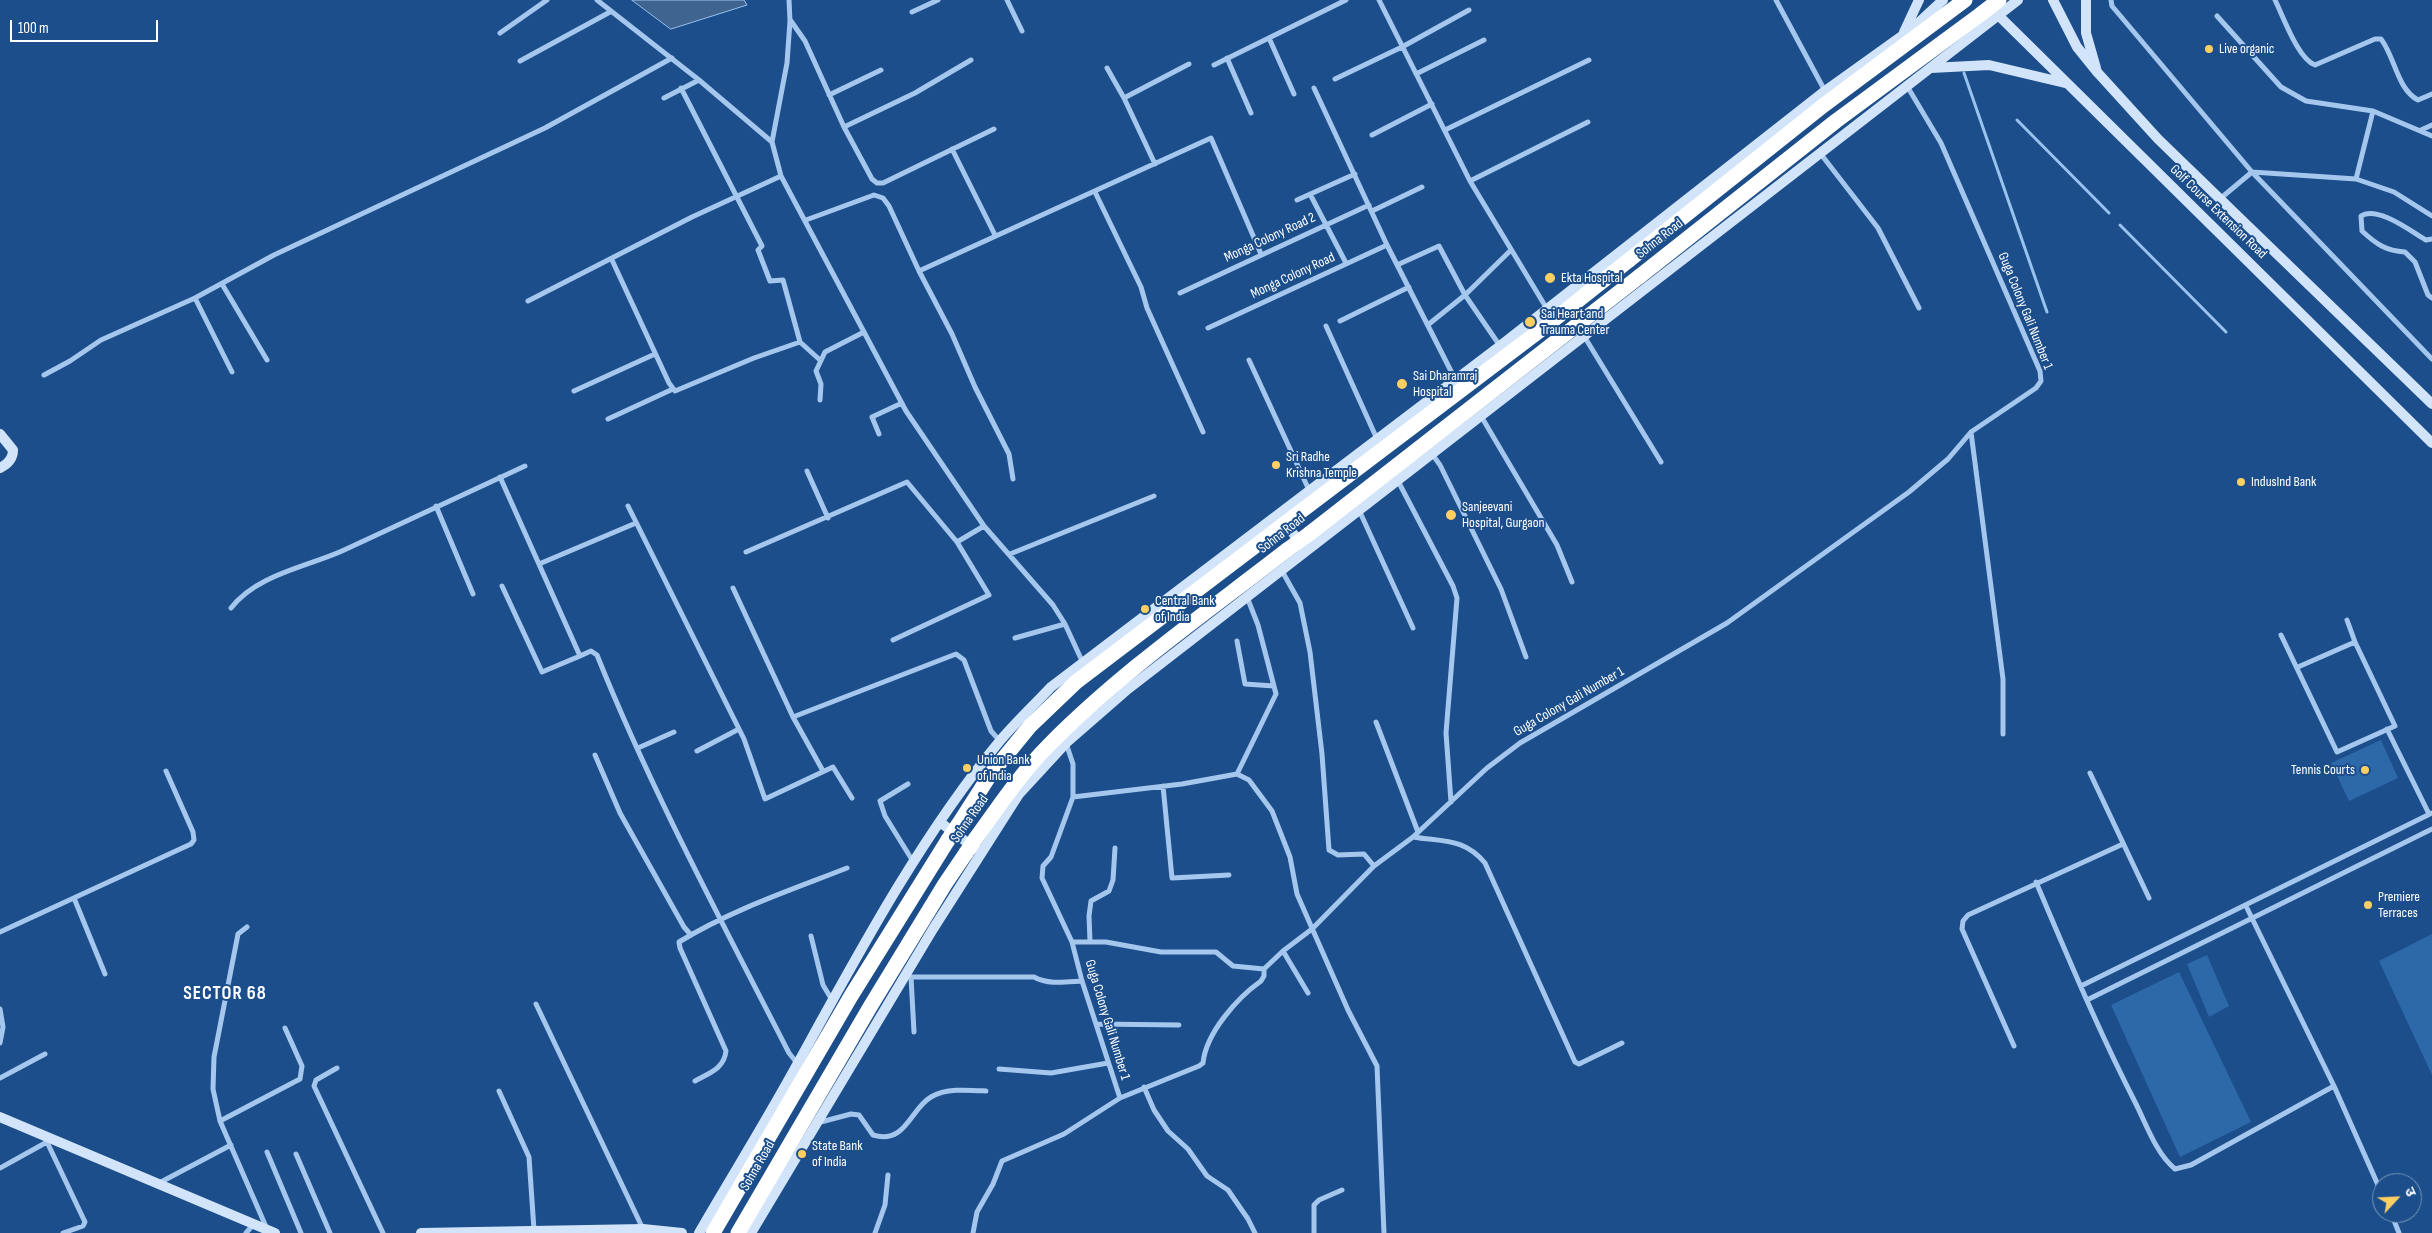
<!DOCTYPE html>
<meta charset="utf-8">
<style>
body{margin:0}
#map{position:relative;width:2432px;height:1233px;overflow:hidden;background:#1b4e8b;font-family:"Sofia Sans Condensed","Noto Sans Devanagari",sans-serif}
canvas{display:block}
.north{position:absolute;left:2372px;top:1173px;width:50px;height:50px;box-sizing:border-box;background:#1b4e8b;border:1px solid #7695b9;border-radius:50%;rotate:65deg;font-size:14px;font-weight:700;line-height:20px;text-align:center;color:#fff}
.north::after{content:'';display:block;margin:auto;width:18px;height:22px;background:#ffcf62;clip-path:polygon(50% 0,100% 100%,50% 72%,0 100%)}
.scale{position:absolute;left:10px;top:20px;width:148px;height:22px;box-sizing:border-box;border:2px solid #fff;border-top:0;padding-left:6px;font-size:15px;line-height:18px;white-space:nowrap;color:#fff;-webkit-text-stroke:4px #1b4e8b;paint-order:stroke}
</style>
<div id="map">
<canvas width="2432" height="1233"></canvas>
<div class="north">उ</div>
<div class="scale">100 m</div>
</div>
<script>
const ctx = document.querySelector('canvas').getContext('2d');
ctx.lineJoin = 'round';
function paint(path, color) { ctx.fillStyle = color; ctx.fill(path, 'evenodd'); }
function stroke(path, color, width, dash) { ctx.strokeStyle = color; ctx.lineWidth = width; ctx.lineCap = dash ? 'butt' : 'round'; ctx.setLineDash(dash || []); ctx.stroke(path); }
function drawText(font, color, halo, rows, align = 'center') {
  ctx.font = font + ' "Sofia Sans Condensed",sans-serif'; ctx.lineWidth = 4; ctx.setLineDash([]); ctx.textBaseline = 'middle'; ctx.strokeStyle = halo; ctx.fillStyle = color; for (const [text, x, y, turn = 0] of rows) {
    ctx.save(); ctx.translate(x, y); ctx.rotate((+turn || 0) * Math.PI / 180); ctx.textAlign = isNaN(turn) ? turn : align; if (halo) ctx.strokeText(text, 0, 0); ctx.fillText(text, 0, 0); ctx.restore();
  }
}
paint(new Path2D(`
 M2381,740L2398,778L2349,801L2331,763Z
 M2432,934V1075L2379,961Z
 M2207,955L2229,1006L2209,1017L2187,964Z
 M2179,972L2251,1122L2180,1157L2111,1005Z`), '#2d68a9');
const water = new Path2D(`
 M632,0H744L747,5L671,29Z`);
paint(water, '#3f6490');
stroke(water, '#99c2ef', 1);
stroke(new Path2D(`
 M1964,73L2047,312
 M2017,120L2109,213
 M2120,225L2226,332`), '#99c2ef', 3);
stroke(new Path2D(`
 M597,0L699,80L772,142
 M789,0L790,21L787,63L772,142L781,176L906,411L984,526L1053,605L1065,624L1083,663
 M1007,0L1022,31
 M1379,0L1470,181L1547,309
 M1776,0L1825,91
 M2111,0L2112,6L2252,172L2432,359
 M2275,0C2283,16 2298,59 2315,65L2375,39H2381C2395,57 2397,89 2418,100L2432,94
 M912,12L938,0
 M2217,16L2281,87L2306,101L2373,111L2432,136
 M791,21L805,41L844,127L872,179L877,183H883L994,129
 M500,33L547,0
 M1269,38L1294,94
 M1227,58L1251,113
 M520,61L610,12
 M1214,65L1346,0
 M1107,68L1124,98
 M1416,74L1484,40
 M1335,79L1402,47L1469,10
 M1314,88L1387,245L1455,379
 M829,95L881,70
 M664,98L699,80
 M844,127L915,93L971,60
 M1445,130L1589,60
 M2421,130L2432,125
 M1372,135L1432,104
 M952,149L995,235
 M1820,153L1878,228L1919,308
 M1155,164L1124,98L1189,64
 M2356,179L2373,111
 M1470,181L1588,122
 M1095,192L1141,287L1147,308L1203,432
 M1310,194L1346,263
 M2221,198L2252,172L2356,179L2394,192L2432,216
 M1297,200L1355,174
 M1372,211L1422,187
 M806,220L874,195L883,198L889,206L919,271L952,334L975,387L1009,454L1013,479
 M2432,239L2426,240C2412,232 2377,205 2361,216L2362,231C2376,244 2386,251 2405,252L2415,262L2428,295L2432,298
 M612,260L669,383L675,391L754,358L800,342L783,280L770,281L758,250L762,246L681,88
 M1397,265L1439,246L1465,295L1500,346
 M919,271L1211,138L1261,254
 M222,284L267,360
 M1180,293L1369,205
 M195,298L232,372
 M528,301L692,217L781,176
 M1340,321L1409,287
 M1429,324L1465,295L1511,250
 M1326,326L1377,439
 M1208,328L1387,245
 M1584,336L1661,462
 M800,342L820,360
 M1249,360L1309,490
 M44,375L70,361L101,340L195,298L274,255L545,128L672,58
 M574,391L655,354
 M820,400L821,384L816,371L825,352L864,332
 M1481,416L1557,545L1572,582
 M608,419L673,389
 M1971,432L2003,679V734
 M879,434L872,417L902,403
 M1432,454L1440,465L1501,589L1526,657
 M807,471L828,518
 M500,477L580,656L591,651L597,655C651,790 723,924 789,1053L797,1063
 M1398,481L1453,586L1457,598L1446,733L1451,802
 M436,506L473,594
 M628,506L744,739L765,799L833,767L852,798
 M1359,510L1413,628
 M957,542L984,526
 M746,552L907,482L957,542L989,595L893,640
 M1010,554L1154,496
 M539,564L636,523
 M1282,571L1300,603L1310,652L1322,754L1329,850L1338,855L1364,854L1374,866
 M502,586L542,672L580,656
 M733,588L793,717L823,771
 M231,608C256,575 306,567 342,551C403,523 464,494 525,466
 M2347,620L2355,642
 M2281,635L2337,752L2395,726L2355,642L2298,667
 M1015,638L1065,624
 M1237,641L1245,684L1274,686
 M793,717L956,654L964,660L991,731L1000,741
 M1376,722L1418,832
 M2387,729L2429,814
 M1066,743L1073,764V797L1051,857L1043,866L1042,878L1072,942L1082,981L1120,1098
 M638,748L674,732
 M697,751L739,729
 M595,755L620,813L684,927L691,935
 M2090,773L2149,898
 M1237,774L1276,694L1258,625L1247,597
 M908,784L880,801L885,816L914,863
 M1163,786L1172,878L1229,875
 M1073,797L1182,784L1237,774L1249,780L1272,811L1290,857L1297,894L1348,1010L1377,1066L1384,1233
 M1413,837C1444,842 1464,838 1485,863L1575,1062L1579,1064L1622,1043
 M2036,882C2068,957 2099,1032 2136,1104C2147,1126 2156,1153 2175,1169L2191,1165L2334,1086
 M74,898L105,974
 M2246,906L2334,1086L2382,1194
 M247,927L238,934L214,1057L213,1089L220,1121L267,1229
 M0,932L191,844L194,840L193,832L166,771
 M811,936L823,985L832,1000
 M1090,941L1089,916L1091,901L1109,891L1113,880L1115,848
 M1072,942H1106L1161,952H1216L1233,966L1264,969
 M1283,951L1308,993
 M906,974L911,977H1034C1048,985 1066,982 1082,981
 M911,977L914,1032
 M2081,986L2432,813
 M2087,1000L2432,829
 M536,1004L643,1229
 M0,1009L3,1027L0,1043
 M1096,1024L1179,1025
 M2014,1046L1962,929L1963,921L1968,915L2123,844
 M337,1068L316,1080L314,1086L383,1233
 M999,1069L1051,1073L1108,1063
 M0,1078L45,1054
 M695,1081C709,1073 724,1069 726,1051L680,948L679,942C731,910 791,890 847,868
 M1144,1087L1154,1110L1168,1131L1188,1149L1207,1176L1228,1190L1248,1219L1255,1233
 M499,1091L529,1157L534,1230
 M220,1121L300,1079L302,1066L285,1028
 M817,1123L851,1114L859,1115L873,1135C906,1145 910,1109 931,1097C946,1088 969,1090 986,1091
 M50,1138L47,1142L85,1222L83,1226L63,1233
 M267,1152L301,1233
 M296,1154L330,1233
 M0,1168L47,1142
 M159,1183L231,1145
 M2391,1213L2399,1233
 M246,1233L253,1225
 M875,1233L885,1205L888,1175
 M973,1233L977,1212L993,1184L1002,1161L1064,1134L1120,1098L1199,1066L1203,1063C1206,1033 1237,998 1261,981L1264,976V969L1283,951L1312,929L1374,866L1413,837L1487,768L1520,743L1727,623L1909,492L1948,459L1971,432L2036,388L2041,381L2040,371L1941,143L1907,86
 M1314,1233V1205L1319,1200L1342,1190`), '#a6c7ed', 5);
stroke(new Path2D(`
 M2053,0L2077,47L2098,73L2158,139L2432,404
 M2086,0V33L2096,68
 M1995,12L2432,443
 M1904,32L1919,0
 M1931,68L1989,65L2065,83
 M0,434L13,450C13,459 8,464 0,468
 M1282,519L1302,545
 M941,823L976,849
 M0,1117L275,1233
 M421,1233L643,1229L682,1233
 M699,1233C732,1176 767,1120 798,1063C857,956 921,836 999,742C1015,723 1034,705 1051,687L1500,346L1825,91L1913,28L1943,0
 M751,1233L933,929L1019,794L1066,743L1128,689L2018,0`), '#d2e4f9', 10);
stroke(new Path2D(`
 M1643,249L1824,105L1965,0
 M1654,265L1836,121L1981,14
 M1296,515L1547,325L1629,260
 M1309,534L1640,276
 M958,825L990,775L1030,726L1076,682L1275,531
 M976,838C999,806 1021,773 1049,745C1121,672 1206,613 1287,550
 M713,1233L851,996L948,840
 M738,1233L870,1007L945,884L966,853`), '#fff', 15);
stroke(new Path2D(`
 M1981,14L1999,0
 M1629,260L1643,249
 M1640,276L1654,265
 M1275,531L1296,515
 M1287,550L1309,534
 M948,840L958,825
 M966,853L976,838`), '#fff', 15);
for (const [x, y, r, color] of [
 [2209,49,5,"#ffcf62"],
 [1550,278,6,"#ffcf62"],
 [1530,322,6,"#ffcf62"],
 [1402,384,6,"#ffcf62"],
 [1276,465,5,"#ffcf62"],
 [2241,482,5,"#ffcf62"],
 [1451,515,6,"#ffcf62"],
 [1145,609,5,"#ffcf62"],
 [967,768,5,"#ffcf62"],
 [2365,770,5,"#ffcf62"],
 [2368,905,5,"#ffcf62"],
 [802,1154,5,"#ffcf62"]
]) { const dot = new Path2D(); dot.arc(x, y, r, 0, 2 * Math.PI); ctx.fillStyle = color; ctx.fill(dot); stroke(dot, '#1b4e8b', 2); }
drawText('14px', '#fff', '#1b4e8b', [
 ["Live organic",2219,49],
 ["Ekta Hospital",1561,278],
 ["Sai Heart and",1541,314],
 ["Trauma Center",1541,330],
 ["Sai Dharamraj",1413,376],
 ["Hospital",1413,392],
 ["Sri Radhe",1286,457],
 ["Krishna Temple",1286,473],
 ["IndusInd Bank",2251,482],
 ["Sanjeevani",1462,507],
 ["Hospital, Gurgaon",1462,523],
 ["Central Bank",1155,601],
 ["of India",1155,617],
 ["Union Bank",977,760],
 ["of India",977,776],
 ["Tennis Courts",2355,770,"right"],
 ["Premiere",2378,897],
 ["Terraces",2378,913],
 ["State Bank",812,1146],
 ["of India",812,1162]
], 'left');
drawText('14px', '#fff', '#1b4e8b', [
 ["Golf Course Extension Road",2218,212,44],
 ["Monga Colony Road 2",1270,238,-25],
 ["Sohna Road",1660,239,-38],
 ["Monga Colony Road",1293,276,-25],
 ["Guga Colony Gali Number 1",2025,311,68],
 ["Sohna Road",1282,534,-38],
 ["Guga Colony Gali Number 1",1569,702,-30],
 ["Sohna Road",970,819,-55],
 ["Guga Colony Gali Number 1",1107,1020,73],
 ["Sohna Road",758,1166,-60]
]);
ctx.letterSpacing = '1px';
drawText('bold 19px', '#fff', '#1b4e8b', [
 ["SECTOR 68",225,994]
]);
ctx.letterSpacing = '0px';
</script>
